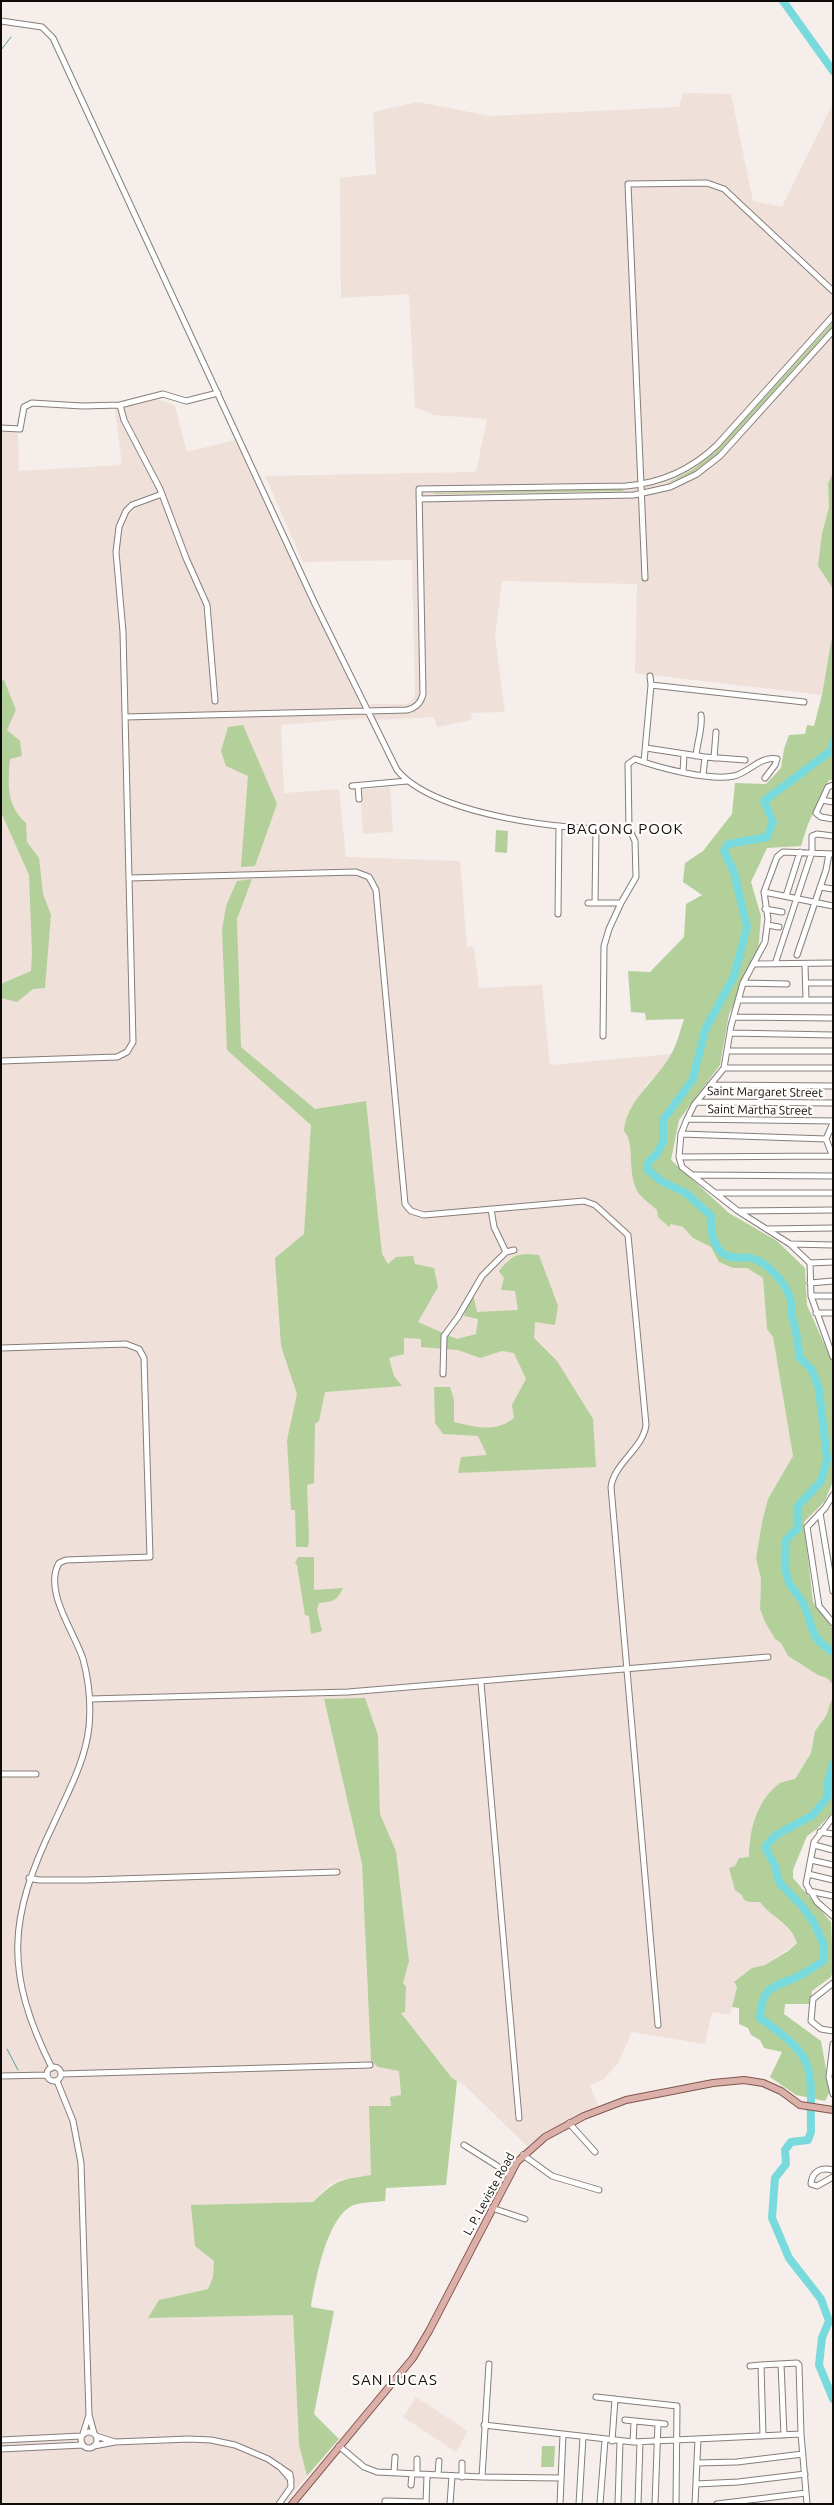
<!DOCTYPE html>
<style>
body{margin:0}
#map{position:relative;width:834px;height:2505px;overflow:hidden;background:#f6eeeb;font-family:Ubuntu,sans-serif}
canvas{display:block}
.frame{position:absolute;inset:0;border:2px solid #0e0c0b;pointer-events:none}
</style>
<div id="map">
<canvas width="834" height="2505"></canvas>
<div class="frame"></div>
</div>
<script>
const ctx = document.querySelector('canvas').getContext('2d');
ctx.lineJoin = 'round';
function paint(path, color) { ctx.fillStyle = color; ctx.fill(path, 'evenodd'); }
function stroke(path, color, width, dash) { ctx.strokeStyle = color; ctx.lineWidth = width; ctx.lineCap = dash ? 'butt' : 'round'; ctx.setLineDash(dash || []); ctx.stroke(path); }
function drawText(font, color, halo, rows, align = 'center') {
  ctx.font = font + ' Ubuntu,sans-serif'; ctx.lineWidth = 4.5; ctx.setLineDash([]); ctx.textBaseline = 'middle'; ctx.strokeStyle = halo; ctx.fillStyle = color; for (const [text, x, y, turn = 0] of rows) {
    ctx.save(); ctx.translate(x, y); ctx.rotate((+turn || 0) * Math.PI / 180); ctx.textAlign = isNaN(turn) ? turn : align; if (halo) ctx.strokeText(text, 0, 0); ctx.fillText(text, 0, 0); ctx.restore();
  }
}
paint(new Path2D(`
 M683,93L731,94L753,201L782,207L833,103V472L828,484L829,507L822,533L818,566L833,589V631L822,695L635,673L637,584L502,581L495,637L505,712L472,713L471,720L437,727L434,717L375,720L370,704H408L415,697L412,560L303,562L265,476L476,472L487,419L434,415L415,407L409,294L341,298L340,178L376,174L373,112L418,102L490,116L679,107Z
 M158,399L175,406L187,452L235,440L367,718L281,725L284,793L339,789L346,857L460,861L467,947H474L479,988L542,985L550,1065L671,1054L660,1072L646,1085L629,1136L639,1194L657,1210L669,1226L671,1224L683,1227L693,1238L711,1247L719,1262L733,1268H747L763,1278L767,1328L773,1337L793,1456L768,1499L762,1522L756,1558L761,1579L760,1609L765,1622L775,1639L781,1643L788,1656L818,1675L827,1678L833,1685V1696L826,1716L815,1731L811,1753L795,1779L780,1783L749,1841V1857L742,1895L749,1902L760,1901L766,1909L780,1918L795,1936L797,1943L765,1965L752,1968L734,1983L737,1986L730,2015L712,2012L705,2044L632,2032L618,2063L604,2079L590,2086L598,2106L549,2130L527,2146L464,2085L452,2078L400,2012H404L403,1977L409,1961L396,1851L380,1814L378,1735L324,1700L362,1864L371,2061L378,2067L399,2071L401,2096L391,2106H370L371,2175L343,2179L330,2184L313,2202L192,2206L214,2261L213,2277L208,2289L160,2300L149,2318L293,2315L299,2445L307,2476L284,2504H1V431H18L19,471L122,465L115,409Z
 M390,787L393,832L363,834L360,790Z
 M416,2397L468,2431L456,2452L403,2417Z`), '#efe0d9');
paint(new Path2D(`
 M833,322V326L716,455L693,472L663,485L692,470L714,453Z
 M833,472V589L818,566L822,533L829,507L828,484Z
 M622,489L624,491L434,494L436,493Z
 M833,631V780H829L808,824L801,846L767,848L751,882L761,916L758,955L729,1014L720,1065L679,1120L671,1160L729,1213L777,1241L805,1268L807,1305L833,1364V1481L825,1501L804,1522L813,1602L833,1629V1685L827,1678L818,1675L788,1656L781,1643L775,1639L765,1622L760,1609L761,1579L756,1558L762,1522L768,1499L793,1456L773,1337L767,1329L763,1278L747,1268H733L719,1262L711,1247L693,1238L683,1227L671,1224L669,1227L658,1217L657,1210C652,1205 644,1200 639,1194C626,1176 636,1143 624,1131C626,1101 656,1081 670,1056C677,1045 680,1031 684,1019L646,1020L645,1013L631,1012L628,971L650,972L684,937L686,904L702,895L683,882L685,863L703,851L732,814L735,783L766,784L781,768L784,749L789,735L805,734L807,725L814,726L822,695Z
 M4,680L16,710L7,730L20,741L22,756L10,759C8,785 6,805 26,823L27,842L39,858L43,894L51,915L45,988L33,989L17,1002L1,998V984L31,971L32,953L29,875L1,812V681Z
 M243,725L277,804L255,866L241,867L248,776L226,766L221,751L228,727Z
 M496,830L508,831L507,853L495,852Z
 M252,879L237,919L241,1047L315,1109L366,1101L382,1254L388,1264L396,1257L413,1256L415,1264L434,1268L438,1287L418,1322L457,1339L476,1334L478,1319L464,1316L470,1298H474L477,1312L518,1310L515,1291L501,1290L504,1278L499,1271C513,1254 517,1253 539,1255L558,1306L555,1325L535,1322L534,1338L557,1361L593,1419L596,1467L458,1473L461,1457L487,1455L478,1436L443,1434L435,1423L434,1387H450L454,1400V1422C476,1427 495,1433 514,1418L512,1405L526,1379L514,1353L502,1351L480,1358L458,1350L421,1347V1339L404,1338V1354L389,1358L394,1376L402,1386L325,1392L319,1421L315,1424L314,1483L307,1485L309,1540L308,1547H296L295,1510H291L287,1440L297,1394L281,1346L275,1258L304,1234L311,1125L227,1050L222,930L226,906L237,881Z
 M298,1557H314V1590L343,1588C337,1601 332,1602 319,1603L317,1610L322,1631L311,1634L309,1616L305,1615L297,1565L295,1563Z
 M833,1696V1812L817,1829L807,1836L793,1870V1878L831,1922L833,1971L831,1977L812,1991L811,2004H785L784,2014L821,2041L830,2091L825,2101L796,2095L770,2077L782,2052L764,2048L760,2040L751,2035L748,2028L739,2024V2008L732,2007L737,1987L734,1982L752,1968L765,1965L788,1951L797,1943C791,1923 771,1917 760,1902H749L744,1900L742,1895L735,1890L729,1868L735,1866L739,1858L749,1857C749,1830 757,1800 780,1783C784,1781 791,1780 795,1779L811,1753L815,1731L826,1716Z
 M365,1698L378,1735L380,1814L396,1851L409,1961L403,1983L406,1986L405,2012L401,2013L452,2078L457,2081L446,2185L386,2188L385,2201C375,2202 363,2202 354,2205C327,2215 315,2282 311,2307L334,2311L314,2414L339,2439L307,2476L299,2445L293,2315L148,2318L159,2300L208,2289L213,2277L214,2261L195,2246L191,2205L313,2202C337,2179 339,2180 371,2175L369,2106H391L390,2097L401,2095L399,2071L378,2067L371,2061L362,1864L324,1699Z
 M542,2446H555L554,2467H541Z`), '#b3d09a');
stroke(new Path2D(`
 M1,50L11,37
 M7,2049L18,2070`), '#599c9e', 1);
stroke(new Path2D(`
 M783,1L833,71
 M833,742L832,750L764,801L773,822L767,837L728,844L724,851L734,872L747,927L734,976L705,1030L693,1079L663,1120V1142L657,1154L649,1161L647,1169L661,1181L686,1193L711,1216C710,1230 713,1253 731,1257C741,1259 751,1255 761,1262C773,1270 785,1283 790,1297C792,1302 791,1309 792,1316C796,1330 799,1342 799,1357L812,1370L819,1389L827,1460L821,1481L798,1506V1528L786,1540C785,1554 783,1568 789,1582C792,1590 800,1596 804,1605C814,1627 808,1637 833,1652
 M833,1764L828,1780L827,1798L813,1815L776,1835L765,1847L775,1866L779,1882L802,1906L813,1921L824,1945L823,1961C815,1966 807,1972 799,1976C773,1988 762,1985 760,2018C819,2060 810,2065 811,2132L808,2140L791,2142L785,2150L786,2164L775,2178L772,2218L789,2258L821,2299L829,2321L822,2338L819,2365L833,2399`), '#79dadd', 8);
const minor = new Path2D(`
 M1,21L42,27L53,38L315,604L397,770C435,816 572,832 629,829
 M120,405L124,420L160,489L186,558L207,605L215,701
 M1,428L20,429L24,407L32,403L82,406L120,405L163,394L186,401L218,393
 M419,499L634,495L670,487L697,474L720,456L833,331
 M645,578L628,184L707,183L724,189L833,291
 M650,676L651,685
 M125,717L407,710C416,708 421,703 423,694L419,489L626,486C662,483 691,470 717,445L833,316
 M646,748L705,757L745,760
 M696,756C697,743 703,727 701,715
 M714,758L716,732
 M644,762L651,685L804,702
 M683,772L684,754
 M703,775L705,757
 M833,785L828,787L816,813L821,817L833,819
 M352,786L407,781
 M358,786L359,799
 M822,800L833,802
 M833,854L783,852L777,857L764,892L768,919L765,942L743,983L731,1026L724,1068L694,1105L687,1119L681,1134L679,1157L682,1167L738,1211L790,1244L810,1263L811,1296L833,1357
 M129,878L356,872L369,877L376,890L405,1204L411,1211L424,1215L584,1201L595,1205L628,1235L646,1425C643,1449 614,1463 611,1487L658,2025
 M820,887L833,889
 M764,892L833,906
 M786,896L800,852
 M588,903H621L609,929L604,946L603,1036
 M595,903L596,830
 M621,903L636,877L635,841L629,829L628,764L635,759C659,768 709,781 734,776C748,773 762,755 777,759L775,765L765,778
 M765,909L782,912
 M558,914L559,826
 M767,925L779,927
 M797,955L826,870L829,854
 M753,964L833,963
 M775,964L812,852V836L817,834L833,836
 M805,964L806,1000
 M743,983L787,984
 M806,983H833
 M739,1000H833
 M734,1017L833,1018
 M730,1033L833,1035
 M728,1051H833
 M1,1061L117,1057L127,1052L133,1042L123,632L116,552L119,527L126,511L132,505L162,494
 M724,1068H833
 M710,1085L833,1086
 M697,1102L833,1103
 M687,1119L833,1121
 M833,1123L826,1139L833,1157
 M681,1134L826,1139
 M679,1157L833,1156
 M694,1175L833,1176
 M716,1193H833
 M491,1209L494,1227L506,1252
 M738,1211L833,1210
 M767,1229L833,1228
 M791,1244L833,1245
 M810,1263L833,1262
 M810,1283L833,1281
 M811,1296H833
 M816,1313H833
 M1,1348L126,1344L139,1349L144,1358L150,1557L66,1560L59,1563C43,1591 75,1633 83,1659C89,1681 91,1705 89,1727C85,1762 68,1792 54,1823C8,1918 4,1972 52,2068
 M443,1374L444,1336L458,1317L482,1276L506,1252L514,1250
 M833,1495L825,1508L807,1527L819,1606L833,1623
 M820,1513L833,1591
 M481,1683L519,2118
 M90,1699L348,1692L768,1657
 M1,1774H36
 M833,1817L814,1842L806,1884L817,1902L833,1916
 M820,1832L833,1834
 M814,1845L833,1850
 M811,1860L833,1865
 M808,1874L833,1880
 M29,1878L39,1880H87L337,1872
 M809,1891L833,1896
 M833,1983L813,1999L811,2021L821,2029L833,2031
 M833,2044L829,2077L833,2094
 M47 2074a7 7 0 1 1 14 0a7 7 0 1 1-14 0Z
 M61,2074L370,2065
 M1,2076L47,2075
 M57,2081L73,2121L81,2163L89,2415L83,2434
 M569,2123L595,2152
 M464,2145L510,2174
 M523,2155L552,2176L599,2190
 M833,2170C821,2167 812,2171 811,2184L817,2186L833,2177
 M492,2208L525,2219
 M781,2364L784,2435
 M750,2366L761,2365
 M596,2397L677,2406L676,2504
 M89,2415L94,2433
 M625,2420L665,2424
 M484,2425L633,2442L801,2434L807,2504
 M81 2440a8 8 0 1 1 16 0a8 8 0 1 1-16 0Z
 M96,2436L115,2442
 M763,2436L761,2365L797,2363L799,2365L801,2434
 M1,2440L81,2436
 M612,2441L615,2399
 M633,2442L634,2422
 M94,2446L115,2442L189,2439L211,2440L235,2445L268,2459L290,2474L291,2487L279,2504
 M339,2446L364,2467L377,2472L482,2477L561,2478
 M1,2449L83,2445
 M417,2459V2474
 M697,2463L737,2462L803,2454
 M280,2467L291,2480
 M394,2473L395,2457
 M438,2475L439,2461
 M462,2477V2463
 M482,2477L489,2364
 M696,2484L738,2482L805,2474
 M411,2485L412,2474
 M385,2504V2501L426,2502
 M426,2504L427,2475
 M450,2504L452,2476
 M560,2504L563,2435
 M579,2504L583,2437
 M600,2504L605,2440
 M618,2504L620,2441
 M638,2504L640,2442
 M655,2504L658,2423
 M695,2504L698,2439
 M717,2504L806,2493`);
const major = new Path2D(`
 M292,2504L413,2358L429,2331L517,2162L545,2137L584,2116L626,2100L713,2083L744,2080L763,2083L781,2091L800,2105L833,2110`);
stroke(minor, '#857e7b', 7);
stroke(major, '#83544d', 8);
stroke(minor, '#fff', 5);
stroke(major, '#dab0a9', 6);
drawText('12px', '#0e0c0b', '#fffdfc', [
 ["Saint Margaret Street",765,1092,1],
 ["Saint Martha Street",760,1110,1],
 ["L. P. Leviste Road",489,2194,-61]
]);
ctx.letterSpacing = '1px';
drawText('15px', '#0e0c0b', '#fffdfc', [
 ["BAGONG POOK",625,829],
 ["SAN LUCAS",395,2380]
]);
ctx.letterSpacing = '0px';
</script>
